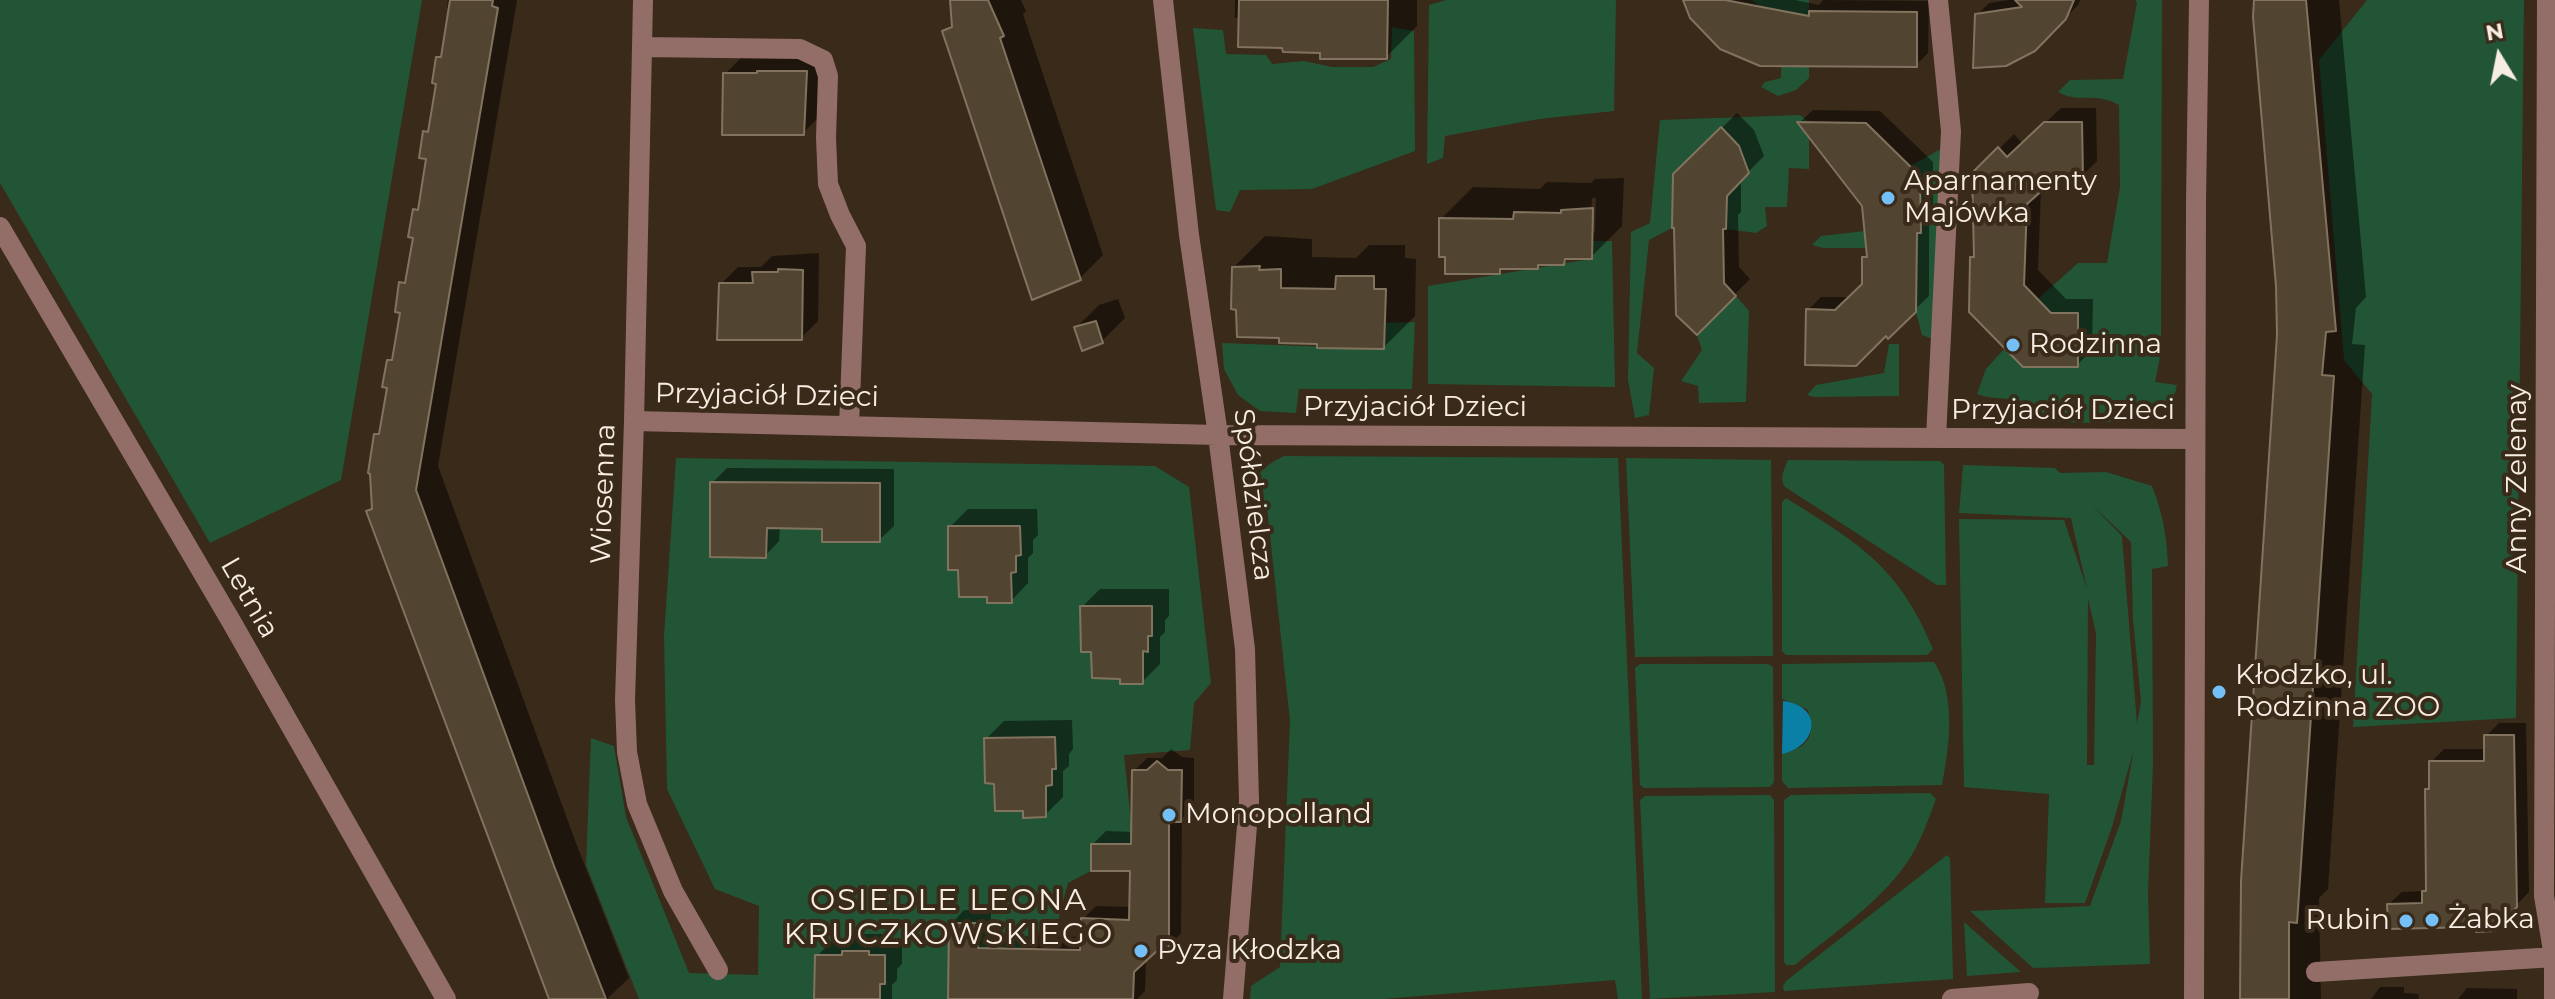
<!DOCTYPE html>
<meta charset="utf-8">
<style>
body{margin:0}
#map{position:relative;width:2555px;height:999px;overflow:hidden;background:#392a19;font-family:Montserrat,sans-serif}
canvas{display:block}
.north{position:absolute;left:2459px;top:16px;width:80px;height:80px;-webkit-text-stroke:6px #392a19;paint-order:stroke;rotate:350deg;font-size:22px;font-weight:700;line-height:32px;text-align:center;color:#f7ede3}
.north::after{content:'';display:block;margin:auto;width:28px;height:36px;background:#f7ede3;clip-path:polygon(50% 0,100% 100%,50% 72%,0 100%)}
</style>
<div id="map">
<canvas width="2555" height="999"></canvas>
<div class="north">N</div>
</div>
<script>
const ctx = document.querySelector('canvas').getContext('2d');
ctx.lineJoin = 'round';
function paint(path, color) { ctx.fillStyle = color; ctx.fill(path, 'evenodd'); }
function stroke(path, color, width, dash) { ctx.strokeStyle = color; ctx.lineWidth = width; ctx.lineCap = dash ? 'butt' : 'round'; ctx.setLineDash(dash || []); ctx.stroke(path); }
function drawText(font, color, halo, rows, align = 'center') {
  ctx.font = font + ' Montserrat,sans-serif'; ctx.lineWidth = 8; ctx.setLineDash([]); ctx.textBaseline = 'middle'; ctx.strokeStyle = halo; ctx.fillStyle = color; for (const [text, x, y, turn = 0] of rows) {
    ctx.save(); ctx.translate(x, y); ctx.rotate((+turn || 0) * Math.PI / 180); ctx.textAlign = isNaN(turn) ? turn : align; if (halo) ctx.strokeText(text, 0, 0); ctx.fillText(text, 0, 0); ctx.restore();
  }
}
paint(new Path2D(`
 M0,0H422L341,480L210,543L0,183Z
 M1446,0H1616L1614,111L1539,119L1445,136L1443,158L1427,164L1429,5Z
 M1751,0H1809V78L1796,90L1778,96L1761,87L1765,82L1781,78L1782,11L1761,7Z
 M2135,0H2162L2161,352L2155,382L2177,385C2171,434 2067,422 2033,420L2019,400C2007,398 1987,399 1977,394L1986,369L2005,348L2078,367V313H2051L2038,299L2078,263H2107L2120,187L2119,105C2094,91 2080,104 2058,92L2070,80L2123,79L2137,3Z
 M2367,0H2524L2516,718L2353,727L2372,394L2344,360L2319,60Z
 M1392,27L1414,31L1415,151L1312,189L1240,190L1230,212L1216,210L1193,28L1223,30L1226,54L1266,55L1272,64L1304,61L1332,67H1373L1391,59Z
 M1800,115L1809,122V169L1789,168L1787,207H1765L1767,226L1756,233L1726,229V196L1749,173L1739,146L1721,128L1673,173L1672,228L1649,240L1637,353L1654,368L1649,415L1635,418L1628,380L1631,232L1650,223L1660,120Z
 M1941,149L1933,339L1922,335L1916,312L1917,248H1823L1812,245L1821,236L1865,231L1920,176L1910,166Z
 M1589,241H1612L1615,387L1428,384V286L1591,259Z
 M1736,296L1749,311L1746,402L1699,403L1698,386L1681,381L1702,350L1697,335Z
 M1415,322L1412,389H1299L1296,413L1260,411L1238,395L1224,369L1222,343L1384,349V323Z
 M1889,344H1899V396L1814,397L1807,395L1816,385L1884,373Z
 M1284,456L1618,458L1642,999H1618L1615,980L1383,999H1250L1251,986L1280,967L1290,721L1267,508L1252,509C1252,480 1257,469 1284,456Z
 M676,458L1155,466L1189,487L1211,683L1194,703L1190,750L1124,755L1131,821L1140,844H1091V871L1068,883L1057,925L1030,934L1028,949L978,948V923H949L948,999H639L586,865L591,738L614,746L626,817L689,973L758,975L759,906L715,889L667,789L664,636Z
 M1626,458L1771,460L1773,656L1635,657Z
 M1788,460L1940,461L1944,465L1946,585H1937L1785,487C1779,478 1784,470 1788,460Z
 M1963,465L2055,468L2060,473L2106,472L2152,486C2163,514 2167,537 2168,566L2152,569L2153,764L2148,892L2150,964L2033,968L1970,911L2090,906L2121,821L2134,749L2112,827L2085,903H2045L2049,794L1964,787L1959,519L2064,520L2087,589L2071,518L1959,513ZM2091,504L2131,542L2133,620L2141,702L2137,724L2122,536ZM2088,598L2096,634L2094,765H2087Z
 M1786,498C1859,544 1898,565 1933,649L1927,655H1786L1782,651V502Z
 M1934,662C1957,696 1949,748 1942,785L1788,788L1782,781V754C1807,748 1818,735 1807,709L1782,699V664Z
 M1640,664H1768L1773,667L1774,782L1770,787L1644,788L1640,785L1635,668Z
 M1930,793L1936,799C1928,820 1921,842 1908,861C1880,903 1833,933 1795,965H1786L1784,962V800L1791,795Z
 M1770,795L1774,800L1775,992L1650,999L1640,800L1645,796Z
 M1947,855L1950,858L1953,979L1784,991L1783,986L1786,981Z
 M1964,922L2021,972L1967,976Z`), '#225535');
paint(new Path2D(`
 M1783,701C1824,706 1818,746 1782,754Z`), '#0b80a7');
paint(new Path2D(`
 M448,0H517L438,466L576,843L629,978L607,999H550L368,511L374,506L376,435L382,429L389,386V361L394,355L402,311L401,283L408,277L415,237V210L421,204L429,158L425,132L431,126L439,83L438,58L444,52L451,9L447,8Z
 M952,0H1021L1026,11L1023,14L1103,255L1080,278L944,32L953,23Z
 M1235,0H1417V26L1386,57L1284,46L1240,18H1235Z
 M1685,0H1795L1819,5L1823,0L1929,1L1928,53L1916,65Z
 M2009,0H2080L2078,5L2034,50L1977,15L1989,3Z
 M2256,0H2339L2366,297L2356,308L2352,344L2365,345L2328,889L2319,898L2321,999H2242L2279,335L2278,286Z
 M823,54L821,115L803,133L725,74L743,56Z
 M2061,108H2096L2097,161L2082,176H2055L2041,189L2038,270L2066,299H2093L2092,350L2077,365L1972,258L1976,254L1974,174L2014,134L2023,144Z
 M1813,110L1880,111L1933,162V217L1929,221V296L1888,336L1808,310L1821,297H1850L1864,284V258L1868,253L1864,205L1800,122Z
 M1737,113L1754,130L1764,156L1741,179V212L1738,215L1739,267L1750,279L1697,332L1675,174Z
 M1624,178L1622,226L1591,257H1570L1564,263H1541L1537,267H1504L1499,272L1441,219L1473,187L1540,189L1547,182L1591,183L1595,179ZM1592,198H1596L1595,232L1590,236Z
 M1265,236L1312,239V257L1356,258L1369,245H1405V258L1416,259L1415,316L1384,347L1281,336L1234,267Z
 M819,253L818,321L801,338L721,284L738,267H761L772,256Z
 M1118,299L1125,318L1102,341L1076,328L1099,305Z
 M727,468L894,469V526L879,540L824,527L780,526L779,541L765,556L712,483Z
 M968,509H1037L1038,535L1033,540V553L1028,558V583L1011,601L989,595L960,568L950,527Z
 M1100,589H1169V616L1165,620V632L1160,637V664L1142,682L1122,677L1093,650L1082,607Z
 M1072,720L1073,749L1069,754V766L1063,771V797L1045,815L1025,809L996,782L986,739L1004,721Z
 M2499,723H2526L2529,892L2493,929L2389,904L2402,892L2425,891L2428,889L2427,790L2431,786V762L2444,749H2486V736Z
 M1171,749L1182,757L1194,758V806L1182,818L1181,933L1168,947H1158L1146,958L1145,991L1137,999H950L951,924L964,910L991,911V936L1082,937L1083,919L1096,906L1132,907V869L1093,844L1106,831L1133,832L1134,771L1147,758H1162Z
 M862,934H886V938H902V964L897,969V980L892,985V999H827L817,956L835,938H858Z
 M2380,987H2404V993L2418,994L2419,999H2371Z
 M2467,988L2517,989V999H2458Z`), '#0007');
const building = new Path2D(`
 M450,0H493L492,6L498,8L416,490L554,866L606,999H549L366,511L372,509L370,474L368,473L374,434H379L387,388L382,387L387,360H392L400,313L395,312L399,282L405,283L413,238L408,237L413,209L418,210L426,159L419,158L423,131L428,132L436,84L432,83L436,57H441Z
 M950,0H988L1004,36L1000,38L1081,280L1032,300L942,31L952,27Z
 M1239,0H1388L1387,59H1320V53L1283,52L1282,48L1238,47Z
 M1683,0H1725L1809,16V11L1917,12V67L1760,66L1720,49L1690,18Z
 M2015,0H2074L2066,19L2035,51L2006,66L1973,68L1975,14L2022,7Z
 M2254,0H2306L2336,331L2326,332L2322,375L2334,376L2297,923L2289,922V999H2240L2241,881L2277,335L2276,286L2253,17Z
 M757,71H807L804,135H722L723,73H757Z
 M1797,122L1866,123L1920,176L1921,233H1917L1916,312L1888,339L1886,336L1856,366L1805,365L1806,309L1835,310L1862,284V257H1867L1862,206Z
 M2044,122H2082L2083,178H2056L2027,204L2024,285L2051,313H2078V367H2023L1969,312L1970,257H1974L1972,173L1998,147L2007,157Z
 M1721,127L1739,146L1749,173L1727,196L1726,229H1723L1724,283L1736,296L1697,335L1676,315L1674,228H1672L1673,174Z
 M1593,208L1592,259H1565L1564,265H1538V269H1500V274H1445V257H1439V218L1513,219L1514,212L1561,213V210Z
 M1260,266L1259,270L1281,269V288L1335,289L1336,276H1374V289H1386L1384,349L1317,348V344L1279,343V338L1237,337L1236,310L1231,309L1232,267Z
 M778,269L803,270L802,340H717L719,283H753L752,272H778Z
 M1096,321L1103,343L1082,351L1074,327Z
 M710,482L880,483V542H822V529L767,528L766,558L710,557Z
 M948,526H1020L1021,555L1016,556V572L1011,573L1012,603H987V597H959L958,570H948Z
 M1080,606H1152V636H1148V652L1143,651V684H1120V679L1092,678L1091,652H1081Z
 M2484,735H2514L2517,907L2494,931L2476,932V927L2388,929L2387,904L2422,903V891H2426L2425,789H2429V761H2484Z
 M1055,737L1056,769H1052V785L1046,786V817L1023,818V811H995L994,784L985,783L984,738Z
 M1157,761L1168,770H1182L1181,822H1169V949H1159L1134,972L1133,999H948L949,923H978V948L1080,950L1081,918L1129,920L1130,871H1091V844H1131L1132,770H1147Z
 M842,951H869V955H885V984H880V999H814L815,955H842Z`);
paint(building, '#514431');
stroke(building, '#82735f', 2);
stroke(new Path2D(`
 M643,0L634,421L625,700L627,752L637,804L673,891L718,970
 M1163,0L1189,235L1218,435L1245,649L1249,801L1233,999
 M2547,0L2544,896L2554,957V999
 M642,47L800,49L823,60L828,76L826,138L828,184L840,215L856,246L849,426
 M0,227L231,621L446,999
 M634,421L1218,435L2195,439
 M1936,438L1951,131L1938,0
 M2316,972L2555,957
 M1952,999L2029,993
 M2194,999L2196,202L2199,0`), '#936e69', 20);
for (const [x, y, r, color] of [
 [1888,198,8,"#74c0f6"],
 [2013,345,8,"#74c0f6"],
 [2219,692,8,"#74c0f6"],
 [1169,815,8,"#74c0f6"],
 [2432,920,8,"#74c0f6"],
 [2406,921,8,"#74c0f6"],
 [1141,951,8,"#74c0f6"]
]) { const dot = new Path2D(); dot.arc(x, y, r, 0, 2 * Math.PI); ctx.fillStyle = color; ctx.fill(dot); stroke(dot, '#392a19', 3); }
drawText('28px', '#f7ede3', '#392a19', [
 ["Aparnamenty",1904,182],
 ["Majówka",1904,214],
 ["Rodzinna",2029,345],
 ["Kłodzko, ul.",2235,676],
 ["Rodzinna ZOO",2235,708],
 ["Monopolland",1185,815],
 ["Żabka",2448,920],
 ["Rubin",2390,921,"right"],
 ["Pyza Kłodzka",1157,951]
], 'left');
drawText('28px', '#f7ede3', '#392a19', [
 ["Przyjaciół Dzieci",767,396,1],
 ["Przyjaciół Dzieci",1415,408],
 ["Przyjaciół Dzieci",2063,411],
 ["Anny Zelenay",2518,479,-90],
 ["Wiosenna",604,494,-88],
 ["Spółdzielcza",1253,495,83],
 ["Letnia",249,598,60]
]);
ctx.letterSpacing = '2px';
drawText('30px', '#f7ede3', '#392a19', [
 ["OSIEDLE LEONA",949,901],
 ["KRUCZKOWSKIEGO",949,935]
]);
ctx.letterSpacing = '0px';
</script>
